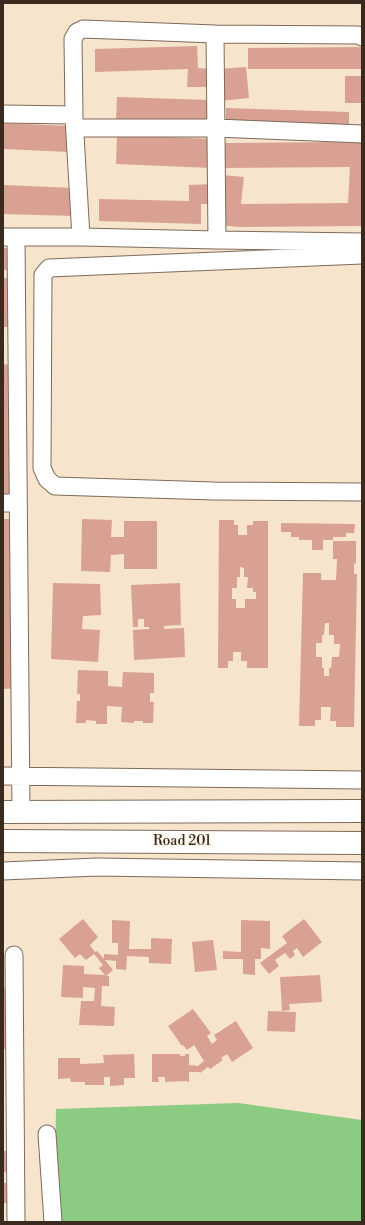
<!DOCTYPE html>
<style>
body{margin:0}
#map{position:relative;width:365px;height:1225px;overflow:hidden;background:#f7e4cd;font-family:"Libre Bodoni",serif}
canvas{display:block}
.frame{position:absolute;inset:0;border:4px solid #3b2a1e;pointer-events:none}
</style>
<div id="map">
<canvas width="365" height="1225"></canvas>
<div class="frame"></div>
</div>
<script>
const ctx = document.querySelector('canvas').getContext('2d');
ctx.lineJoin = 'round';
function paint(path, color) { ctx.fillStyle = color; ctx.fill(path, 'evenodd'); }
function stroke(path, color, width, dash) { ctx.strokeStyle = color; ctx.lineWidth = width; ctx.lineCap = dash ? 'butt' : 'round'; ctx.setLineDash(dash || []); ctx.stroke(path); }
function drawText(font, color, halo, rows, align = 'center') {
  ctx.font = font + ' "Libre Bodoni",serif'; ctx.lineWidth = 4; ctx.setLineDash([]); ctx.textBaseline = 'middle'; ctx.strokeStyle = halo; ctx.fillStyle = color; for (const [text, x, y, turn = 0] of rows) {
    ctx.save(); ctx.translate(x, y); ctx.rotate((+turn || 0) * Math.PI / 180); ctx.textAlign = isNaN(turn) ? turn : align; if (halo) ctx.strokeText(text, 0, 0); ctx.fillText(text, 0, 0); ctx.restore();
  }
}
paint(new Path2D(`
 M238,1103L362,1120V1222H54L56,1109Z`), '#8bcb82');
paint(new Path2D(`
 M197,46L198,68L211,69L210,87H187L188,69L95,72V49Z
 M362,47V69H248V48Z
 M246,67L249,98L220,101L217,69Z
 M345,76H362V103H345Z
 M117,97L210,100V124L116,121Z
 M226,108L349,112V131L226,127Z
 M3,123L70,126L69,152L3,149Z
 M117,135L213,139L212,168L116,164Z
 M351,142L362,143V226L240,227L218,225L222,175L244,177L241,204L348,203L350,167L220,168V143Z
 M212,184V204H201V224L99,221V199L189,201V185Z
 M3,185L74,188L73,216L3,214Z
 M3,248H11V270H3Z
 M3,278H13L12,327H3Z
 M3,364L12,365L10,494H3Z
 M3,519H15L18,688L3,689Z
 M82,519L112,520L111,537H124V521H157V569H124V554L111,555L110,572L81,571Z
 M219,520H234V525H238V535H247V525H253V521H268V668H247V661H241V652H233V661H228V668H218ZM240,567L244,568V577H248L247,588H253V592H256V599H245V608H236V599H232V588H237V577H240Z
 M281,523L355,524L354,533H346V537H333V540H323V550H312V540H299V537H291V532H281Z
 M333,541H356V564L354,563V574H357L354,727H336V721H330L331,707H321V720H315V726H299L303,573H321V580H336L337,559H333ZM325,623H329V635H334V644H340L339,657H332L331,668H329V676H324V668H322V657H316V643H322V635H324Z
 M53,583L100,584L101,615L83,616L82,629L100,630L98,662L51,659Z
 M180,583L181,625L164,626V629L184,628L185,657L134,660L133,630L149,629V627H144V619H138V627H133L131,585Z
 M78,670L108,671V686L122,687L123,672L154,673V693H150V702H154L153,723H143V721H134V723L121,722L122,707L107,706V724H96V721L86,720V723H76L77,701H80V694H77Z
 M83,919L98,937L90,945L95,952L97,951L104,959V954L118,955V943H112V920L130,921L129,949H151V938L172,939L171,964L149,963V957L127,956L126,970L116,969V961L105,960L113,970L106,976H109V986H102L101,1006L115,1007L114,1026L79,1025L81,1001H94L95,988L83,987V998L61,997L63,965L84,966V974L105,975L99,968L103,965L94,954L86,960L80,954L75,958L59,939Z
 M304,919L322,942L303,957L297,948L293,951L295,955L290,959L285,953L275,960L279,966L269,974L260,963L287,943L282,936Z
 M241,920L270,921V949L261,948V959H255V975L243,974V959H223V951L241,952Z
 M213,940L217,970L195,972L192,942Z
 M320,975L322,1002L289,1004L290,1010L282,1011L280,977Z
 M3,988H12V1049H3Z
 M193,1009L211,1033L207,1036L212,1044L217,1040L214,1035L236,1021L253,1048L232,1062L227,1054L221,1058L223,1060L210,1069L208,1067L200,1073L199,1072H189V1082H187V1081L165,1082V1077H158L159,1082H152V1054H180V1056H185V1054H189V1065L198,1066L204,1061L194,1045L187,1050L183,1045L182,1046L168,1026Z
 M268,1011L296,1012L295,1032L267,1031Z
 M134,1054L135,1078H124V1085L110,1086V1077H104V1085H85V1082H71L70,1078L58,1079V1058H80V1064L104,1063L103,1055Z
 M3,1151H13L12,1173L3,1172Z
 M3,1183H13V1203H3Z`), '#d9a193');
const minor = new Path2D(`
 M3,114L74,115L73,39L77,32L83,29L215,34
 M74,118L81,237
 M75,128H216L362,134
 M3,237H81L217,240L362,242
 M16,238L21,812
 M217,240L215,34L358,35L362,37
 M362,255L49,268L43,275L42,468L47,479L55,486L214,491L362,492
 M3,503H18
 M3,776L362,780
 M3,871L97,867L362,871
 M14,955L16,1222
 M47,1134L53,1222`);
const secondary = new Path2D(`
 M3,812L362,811
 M3,841L362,843`);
stroke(minor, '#7d6b5b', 19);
stroke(secondary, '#7d6b5b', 24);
stroke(minor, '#fff', 17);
stroke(secondary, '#fff', 22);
drawText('14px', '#3b2a1e', '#fbf7ec', [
 ["Road 201",182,842]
]);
</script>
